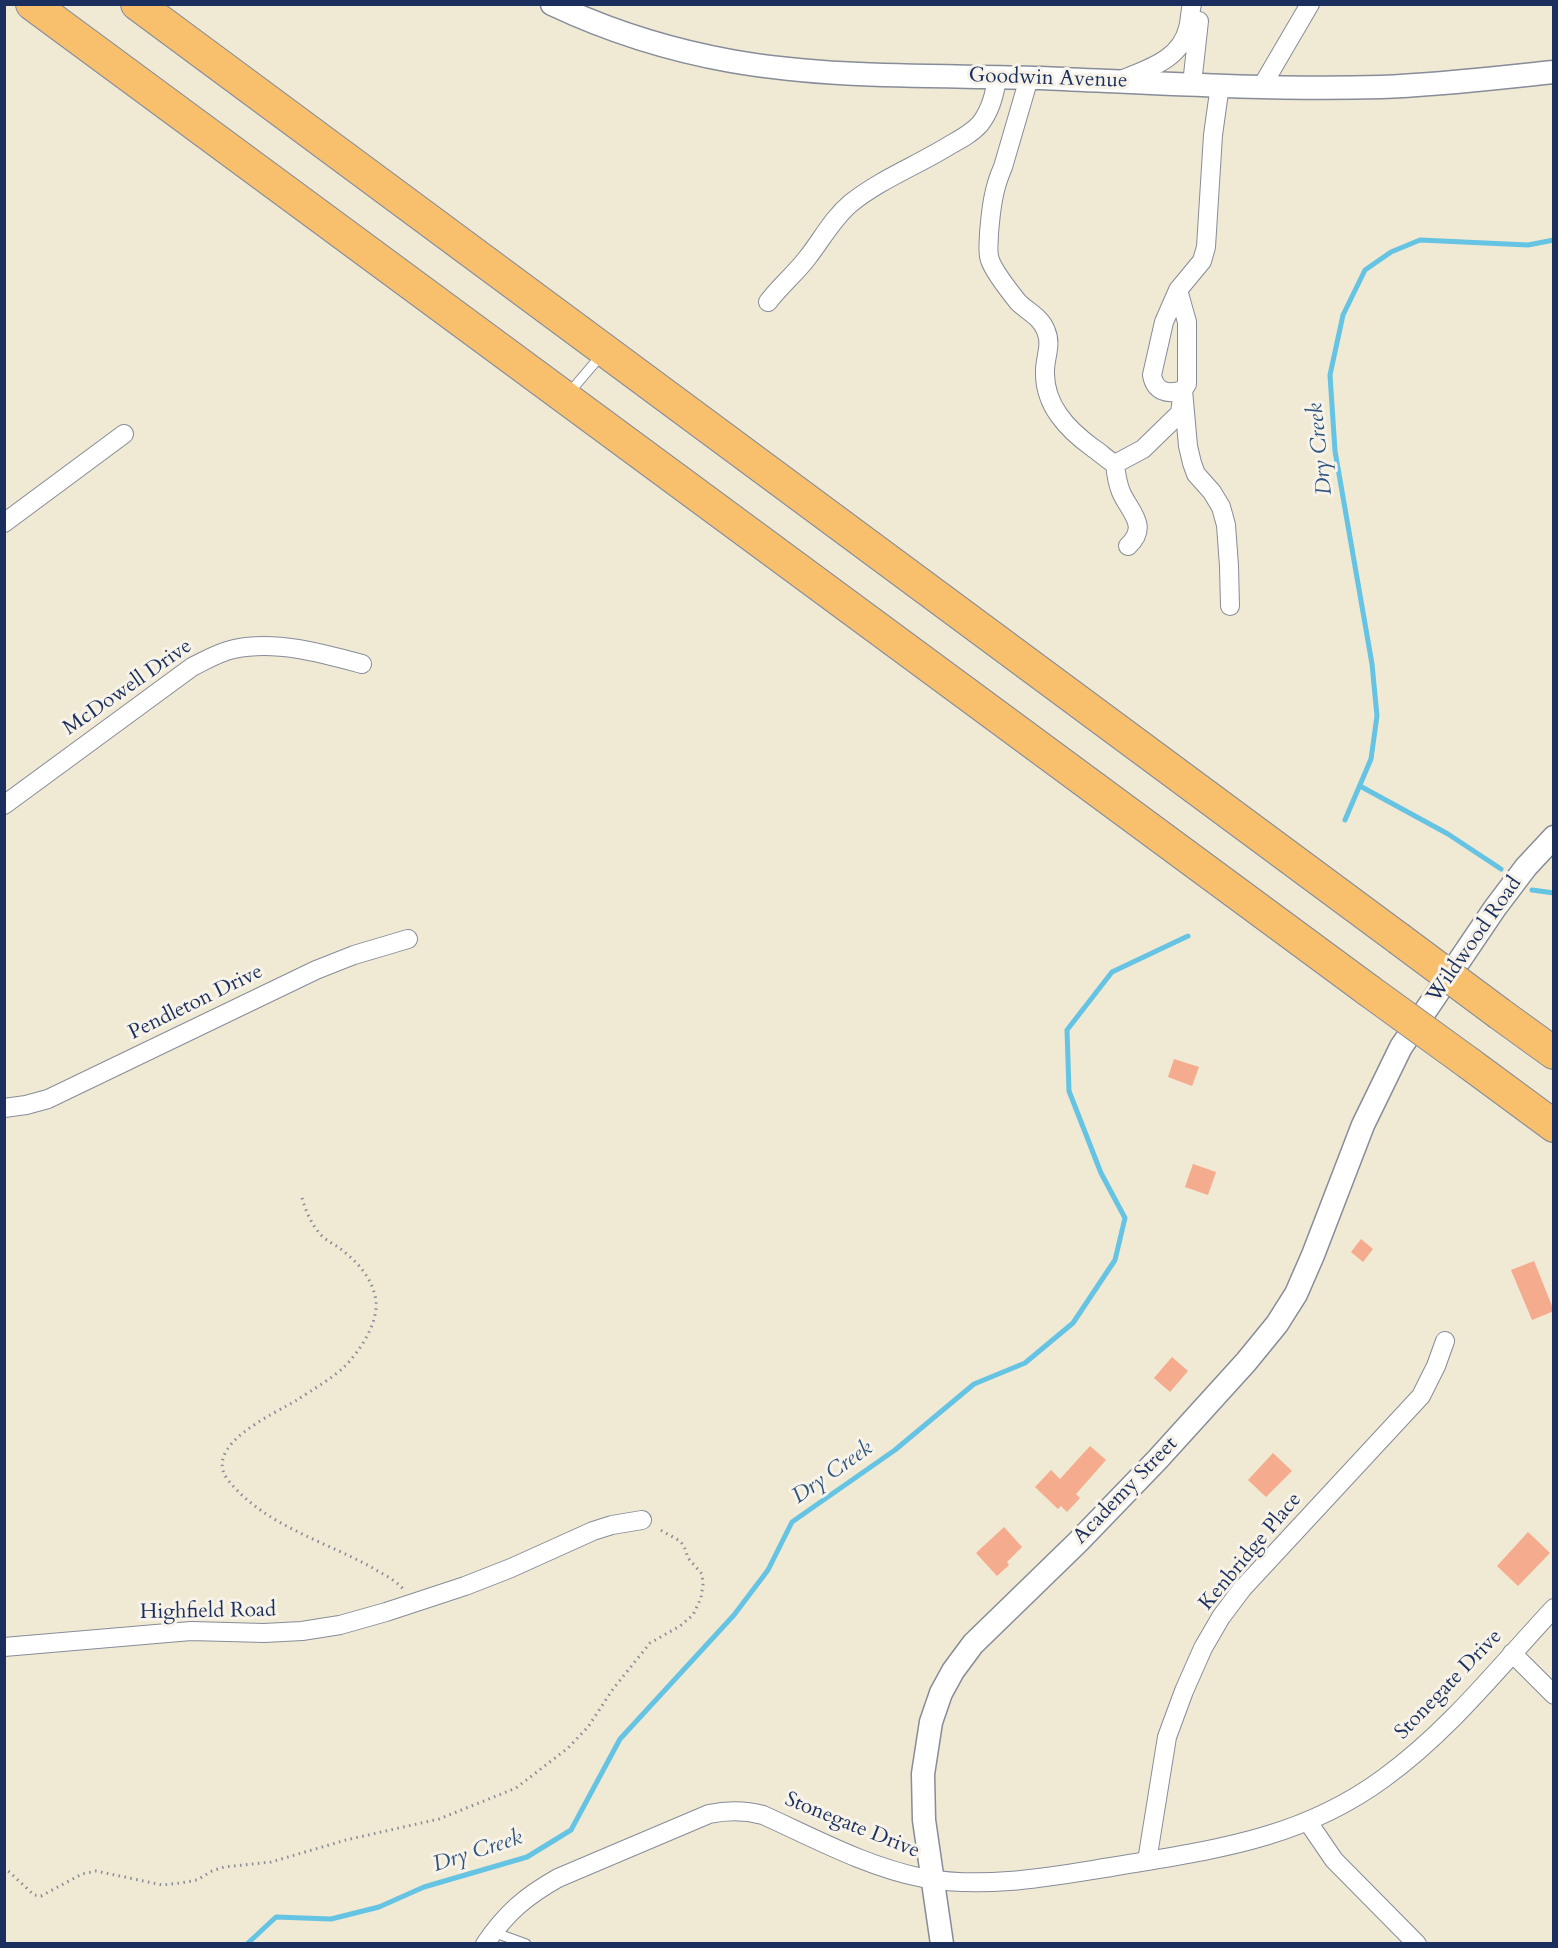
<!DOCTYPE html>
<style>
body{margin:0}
#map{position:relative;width:1558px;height:1948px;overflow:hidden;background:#f0e9d3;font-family:Cardo,serif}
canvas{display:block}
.frame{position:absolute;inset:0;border:6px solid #1b2f5e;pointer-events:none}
</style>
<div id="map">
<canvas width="1558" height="1948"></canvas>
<div class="frame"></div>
</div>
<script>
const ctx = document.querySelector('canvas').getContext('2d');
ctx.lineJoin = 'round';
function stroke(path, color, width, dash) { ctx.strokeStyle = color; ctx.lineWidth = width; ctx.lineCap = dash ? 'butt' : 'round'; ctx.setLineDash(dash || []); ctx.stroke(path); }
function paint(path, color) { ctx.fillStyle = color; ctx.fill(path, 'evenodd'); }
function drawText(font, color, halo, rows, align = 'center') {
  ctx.font = font + ' Cardo,serif'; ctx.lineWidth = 6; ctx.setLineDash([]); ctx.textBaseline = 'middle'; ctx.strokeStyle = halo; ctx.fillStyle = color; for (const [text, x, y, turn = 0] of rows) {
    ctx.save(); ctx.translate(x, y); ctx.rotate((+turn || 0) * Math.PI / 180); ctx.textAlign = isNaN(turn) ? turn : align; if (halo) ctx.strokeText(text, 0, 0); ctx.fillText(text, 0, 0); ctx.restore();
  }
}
stroke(new Path2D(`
 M1360,786L1448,834L1501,869
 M1345,820L1371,759L1377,716L1372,664L1335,451L1330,375L1343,315L1365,270L1391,252L1420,240L1528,245L1554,240
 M1532,890L1554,893
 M247,1944L276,1917L331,1919L379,1907L424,1887L527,1857L571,1830L620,1739L734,1615L768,1570L792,1522L895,1450L974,1384L1025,1363L1073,1323L1115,1260L1125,1218L1101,1173L1069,1091L1067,1030L1112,972L1188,936`), '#65c3e3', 5);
paint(new Path2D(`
 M1174,1059L1199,1067L1192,1086L1168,1077Z
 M1193,1164L1216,1172L1208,1195L1185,1187Z
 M1361,1239L1373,1249L1363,1262L1351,1252Z
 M1534,1261L1554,1311L1532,1320L1511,1270Z
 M1172,1357L1188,1371L1170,1392L1154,1378Z
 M1090,1446L1106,1460L1076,1494L1080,1498L1067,1512L1061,1506L1058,1509L1035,1487L1051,1470L1060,1479Z
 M1273,1453L1292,1471L1266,1497L1248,1480Z
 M1004,1527L1022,1547L1007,1562L1009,1565L997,1576L976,1553Z
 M1528,1532L1550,1553L1518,1586L1497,1566Z`), '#f5ab8d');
const service = new Path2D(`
 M569,393L603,353
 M493,1932L526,1944`);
const minor = new Path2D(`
 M1029,78L1003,167C993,189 991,210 989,233C989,242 987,252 990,260C994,272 1010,292 1018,302C1028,312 1041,317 1046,331C1052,345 1045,357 1045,371C1044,405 1067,429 1093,448C1101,453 1107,460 1115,464C1116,474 1117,482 1121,492C1129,511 1150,526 1128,546
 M1119,81C1146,69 1180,61 1188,28C1190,21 1190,12 1192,4
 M1192,84L1199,21
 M1220,85L1213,135L1206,247L1202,261L1178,290L1187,322V384L1183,390L1188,446L1192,463L1196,474L1212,492L1221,507L1226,525L1229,566L1230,606
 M1262,86L1310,4
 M768,302C780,286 796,273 808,257C822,239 833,218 851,203C881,179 918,165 950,145C961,139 972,133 980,124C991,110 995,94 997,77
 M1115,464L1143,449L1180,413L1183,390C1168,395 1155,392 1152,375L1164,322L1178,290
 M4,523L124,434
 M4,805L192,667C206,660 219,652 234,649C276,640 322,653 362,664
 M4,1108L26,1105L48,1099L316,970L354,955L408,939
 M4,1647L191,1631L264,1633L302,1631L340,1625L386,1612L465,1586L511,1568L593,1531L612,1525L642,1520
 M1512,1653L1554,1695
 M1308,1822L1334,1860L1417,1944
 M1147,1861L1167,1737L1184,1691L1203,1648L1221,1617L1242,1589L1421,1396L1436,1366L1445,1341
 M485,1944C506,1913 526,1896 558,1878L709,1814C728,1810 744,1810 763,1815C814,1838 867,1867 923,1878C986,1889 1048,1877 1111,1867C1211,1850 1300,1840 1384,1778C1449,1731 1499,1667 1554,1608`);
const tertiary = new Path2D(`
 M552,4C609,31 670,50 731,61C833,79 938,75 1041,78C1154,83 1268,90 1381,87C1439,85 1496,78 1554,72
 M942,1944L924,1820L923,1774L931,1722L941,1693L953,1671L973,1644L1078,1542L1158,1459L1246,1362L1277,1324L1296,1294L1313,1255L1363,1125L1401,1047L1495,908L1526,867L1554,837`);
const motorway = new Path2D(`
 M32,4L1368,990
 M137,4L1398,938
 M1500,1014L1554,1053
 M1470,1064L1554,1126`);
stroke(service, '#868c98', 11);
stroke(minor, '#868c98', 20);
stroke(tertiary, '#868c98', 25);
stroke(motorway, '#868c98', 34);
stroke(new Path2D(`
 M302,1198C306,1212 312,1226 323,1237C328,1241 333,1244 338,1247C356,1260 374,1279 376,1302C378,1323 360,1351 345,1366C333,1378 312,1390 297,1400C276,1413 201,1445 228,1480C264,1525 322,1540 371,1567C382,1574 395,1579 404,1590
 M4,1867L34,1895L41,1896L82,1874L96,1871L162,1885L181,1883L197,1880L212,1871L224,1867L271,1862L346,1840L439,1819L516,1788L568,1748L588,1727L613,1689L650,1643L680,1626L693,1615L701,1598L703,1584L702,1574L688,1558L684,1546L680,1541L657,1528`), '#868c98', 3, [1.5, 4.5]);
stroke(service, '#fff', 9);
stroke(minor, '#fff', 18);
stroke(tertiary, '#fff', 22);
stroke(motorway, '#f8bf6c', 32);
const motorwayBridge = new Path2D(`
 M1398,938L1500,1014
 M1368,990L1470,1064`);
stroke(motorwayBridge, '#868c98', 34, []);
stroke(motorwayBridge, '#f8bf6c', 32);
drawText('21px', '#1b2f5e', '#f7f3e8', [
 ["Goodwin Avenue",1048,79,2],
 ["McDowell Drive",128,688,-35],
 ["Wildwood Road",1475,940,-55],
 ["Pendleton Drive",196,1003,-26],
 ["Academy Street",1126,1491,-46],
 ["Kenbridge Place",1251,1552,-50],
 ["Highfield Road",208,1612,-1],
 ["Stonegate Drive",1449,1685,-46],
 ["Stonegate Drive",852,1826,22]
]);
drawText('italic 22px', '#2e547f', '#f7f3e8', [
 ["Dry Creek",1321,449,-96],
 ["Dry Creek",833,1473,-35],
 ["Dry Creek",478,1852,-18]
]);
</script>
